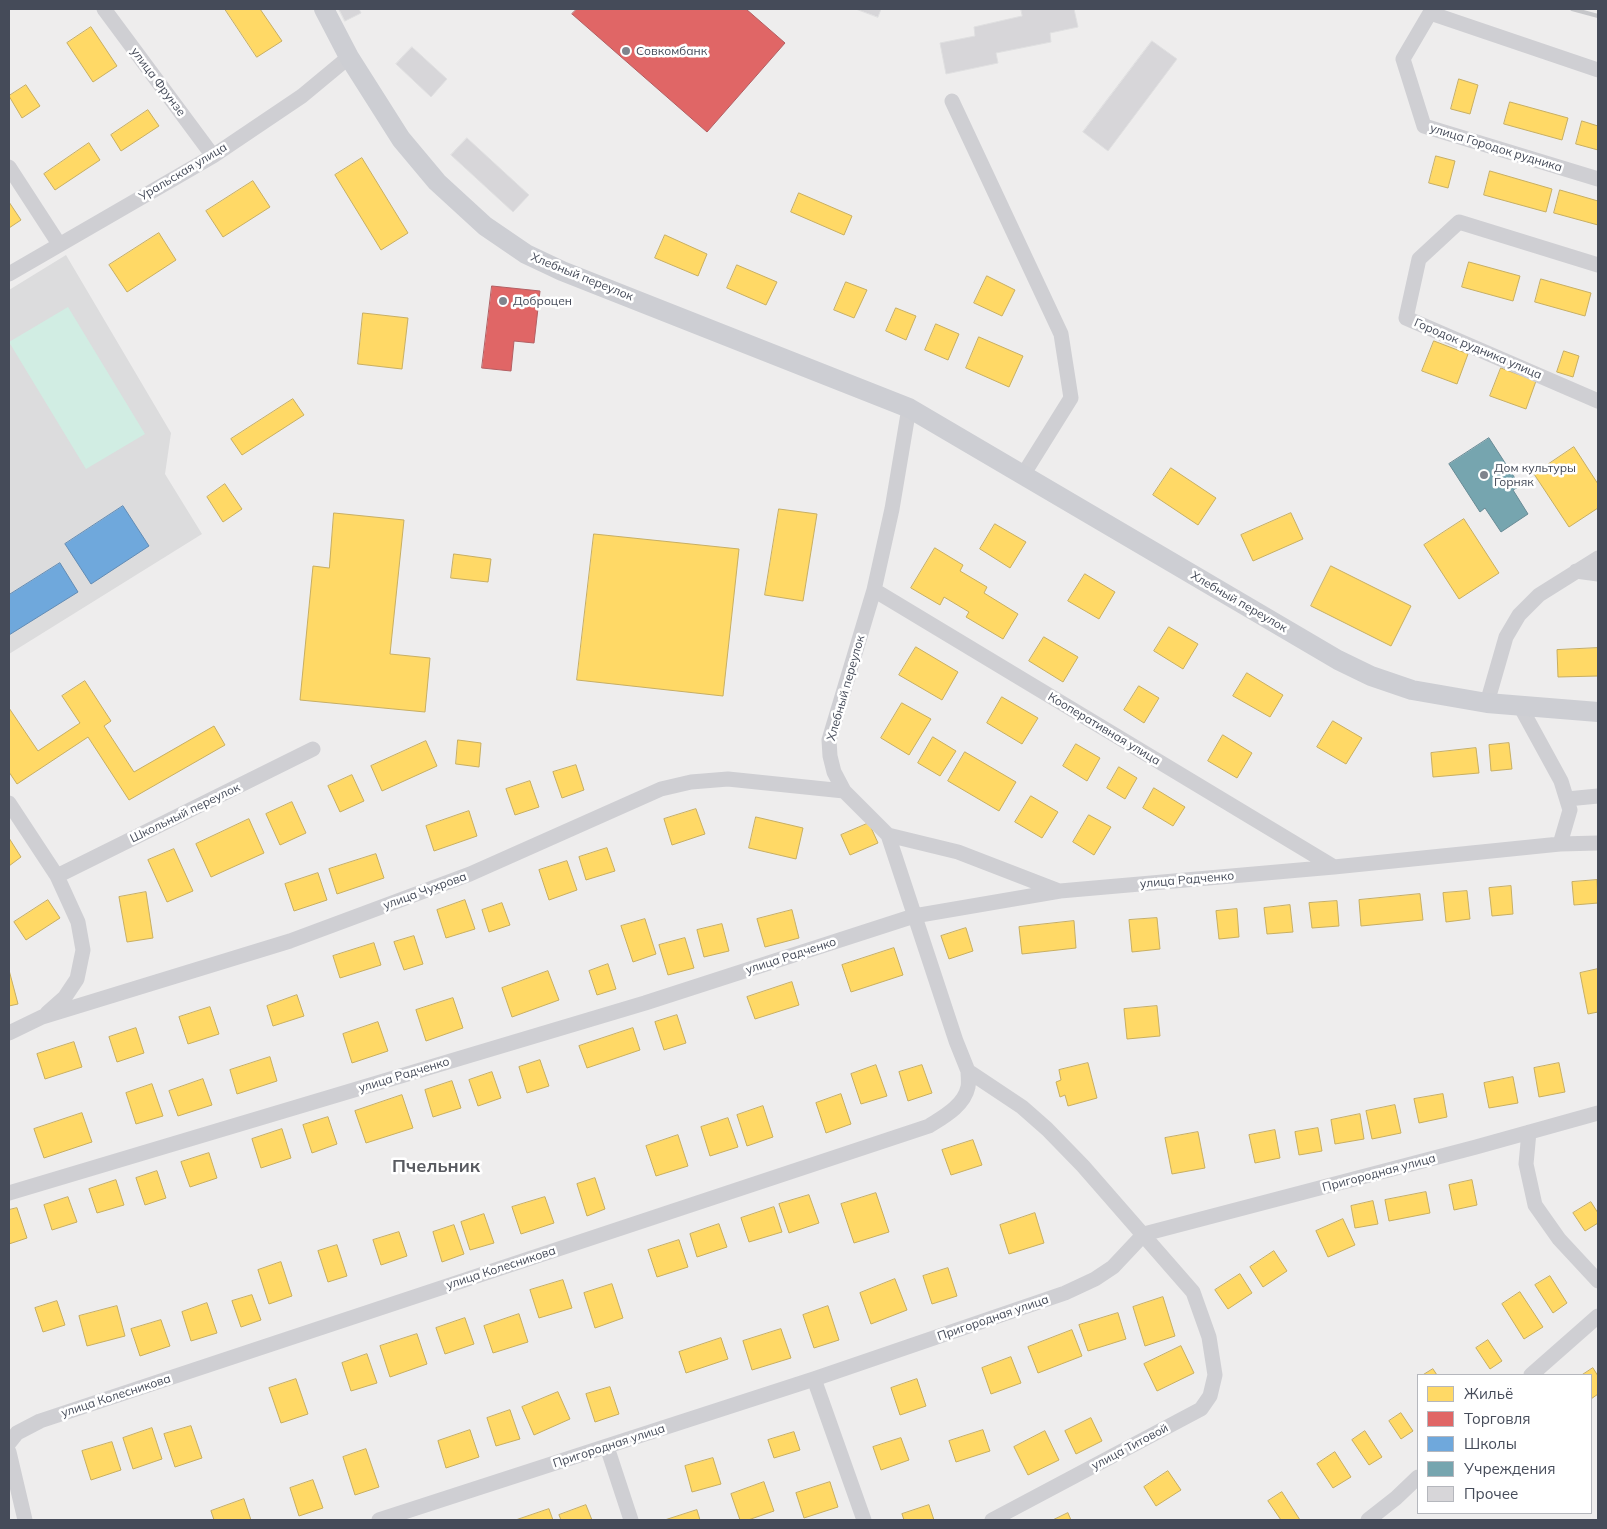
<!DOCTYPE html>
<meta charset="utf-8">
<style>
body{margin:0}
#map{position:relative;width:1607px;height:1529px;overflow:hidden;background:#eeeded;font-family:Mulish,sans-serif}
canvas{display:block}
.frame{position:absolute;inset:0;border:10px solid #454b59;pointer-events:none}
.legend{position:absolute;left:1417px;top:1374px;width:175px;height:140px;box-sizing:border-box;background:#fff;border:1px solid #b5b7bd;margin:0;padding:6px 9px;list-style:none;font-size:15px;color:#454b59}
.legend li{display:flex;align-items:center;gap:10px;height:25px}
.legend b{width:25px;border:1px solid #b5b7bd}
</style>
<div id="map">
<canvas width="1607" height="1529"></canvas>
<div class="frame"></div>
<ul class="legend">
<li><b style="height:14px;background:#ffd966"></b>Жильё</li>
<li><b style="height:14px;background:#e06666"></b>Торговля</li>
<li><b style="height:14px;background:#6fa8dc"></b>Школы</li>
<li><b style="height:14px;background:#76a5af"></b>Учреждения</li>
<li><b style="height:14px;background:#d7d6d9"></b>Прочее</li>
</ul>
</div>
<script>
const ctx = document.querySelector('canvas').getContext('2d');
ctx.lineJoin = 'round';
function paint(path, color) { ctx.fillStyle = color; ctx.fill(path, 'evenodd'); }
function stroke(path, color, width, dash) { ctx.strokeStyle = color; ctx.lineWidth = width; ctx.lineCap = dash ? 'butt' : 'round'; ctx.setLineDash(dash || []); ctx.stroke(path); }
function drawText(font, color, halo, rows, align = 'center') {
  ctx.font = font + ' Mulish,sans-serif'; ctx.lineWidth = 5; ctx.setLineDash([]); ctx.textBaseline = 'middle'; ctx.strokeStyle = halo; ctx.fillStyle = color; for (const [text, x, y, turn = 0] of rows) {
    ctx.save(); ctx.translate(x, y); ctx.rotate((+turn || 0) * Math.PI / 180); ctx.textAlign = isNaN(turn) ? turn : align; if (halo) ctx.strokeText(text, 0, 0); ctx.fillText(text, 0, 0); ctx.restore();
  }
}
paint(new Path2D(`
 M66,255L171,433L165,474L202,534L9,654V290Z`), '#dcdcdd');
paint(new Path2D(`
 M68,307L145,434L86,469L9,342Z`), '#d1ede3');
const homes = new Path2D(`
 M225,9H260L282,41L257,57Z
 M91,27L117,66L93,82L67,43Z
 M1459,79L1478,85L1470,114L1451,109Z
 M26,85L40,106L22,118L9,96Z
 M1510,102L1568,118L1562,140L1504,124Z
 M148,110L159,126L121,151L111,135Z
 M1582,121L1598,126V150L1576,144Z
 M89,143L100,160L55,190L44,174Z
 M1436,156L1455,161L1448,188L1429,183Z
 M362,158L408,233L381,250L335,175Z
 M1490,171L1552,189L1546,212L1484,195Z
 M253,181L270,207L223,237L206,211Z
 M1560,190L1598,201V225L1554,213Z
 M799,193L852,216L844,235L791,212Z
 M9,202L21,220L9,228Z
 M159,233L176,260L127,292L109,265Z
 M665,235L707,254L698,276L655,258Z
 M1469,262L1520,276L1513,301L1462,287Z
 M737,265L777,282L766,305L727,288Z
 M987,276L1015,290L1002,316L974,303Z
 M1541,279L1591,293L1585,316L1535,302Z
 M846,282L867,290L854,318L834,310Z
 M896,308L916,316L906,340L886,331Z
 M363,313L408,318L402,369L358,364Z
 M936,324L959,334L948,360L925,350Z
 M979,337L1023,356L1009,387L966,368Z
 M1434,341L1468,354L1457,384L1422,371Z
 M1564,351L1579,356L1573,377L1557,372Z
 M1501,368L1536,381L1526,409L1490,396Z
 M293,399L304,415L242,455L231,439Z
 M1574,447L1598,484V508L1569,527L1534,474Z
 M1171,468L1216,498L1198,525L1153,495Z
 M225,484L242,509L223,522L207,497Z
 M779,509L817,514L803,601L765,595Z
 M334,513L404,520L390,654L430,658L425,712L300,700L313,566L329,568Z
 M1291,513L1303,539L1253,561L1241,535Z
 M1464,519L1499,573L1459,599L1424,545Z
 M995,524L1026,542L1010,568L980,549Z
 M594,534L739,549L723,696L577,680Z
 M935,548L963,565L960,571L987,587L984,593L1018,614L1003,639L966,617L969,612L944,597L940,605L911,588Z
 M454,554L491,559L488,582L451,578Z
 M1331,566L1411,606L1391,646L1311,606Z
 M1085,574L1115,592L1099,619L1068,601Z
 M1169,627L1198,644L1183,669L1154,651Z
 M1044,637L1078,657L1063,682L1029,661Z
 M916,647L958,672L942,700L899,675Z
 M1598,648V676L1558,677L1557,650Z
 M1247,673L1283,695L1270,717L1233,696Z
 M85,681L111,721L104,726L134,772L214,726L225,745L129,800L88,737L17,784L9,772V708L38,751L80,723L62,696Z
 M1139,686L1159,698L1144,723L1124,710Z
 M1002,697L1038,718L1022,744L987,723Z
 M902,703L931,719L909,755L881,738Z
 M1333,721L1362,738L1346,764L1317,747Z
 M1223,735L1252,753L1237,778L1208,761Z
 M933,737L956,751L940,776L918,763Z
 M458,740L481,743L479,767L456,764Z
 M426,741L437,766L382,791L371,766Z
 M1509,743L1512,769L1491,771L1489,745Z
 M1076,744L1100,758L1087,781L1063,766Z
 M1476,748L1479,773L1433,777L1431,753Z
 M965,752L1016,782L999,811L948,781Z
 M576,765L584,790L562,798L553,772Z
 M1119,767L1137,778L1125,799L1107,788Z
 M352,775L364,801L340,812L328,786Z
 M530,781L539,807L515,815L506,789Z
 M1154,788L1185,807L1173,826L1143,808Z
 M1031,796L1058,812L1042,838L1015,822Z
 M292,802L306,833L280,845L266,814Z
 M696,809L705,834L672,845L664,819Z
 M469,811L477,836L434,851L426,826Z
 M1089,815L1111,827L1094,855L1073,842Z
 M756,817L803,828L796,859L749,848Z
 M249,819L264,853L211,877L196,844Z
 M869,823L878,843L850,855L841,835Z
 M9,838L21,857L9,866Z
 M607,848L615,871L586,880L579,857Z
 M174,849L193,891L167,902L148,860Z
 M376,854L384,878L337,894L329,869Z
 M567,861L577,890L549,900L539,870Z
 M318,873L327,900L294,911L285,884Z
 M1597,880L1598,903L1574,905L1572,882Z
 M1511,886L1513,914L1492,916L1489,888Z
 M1467,891L1470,919L1446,922L1443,893Z
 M146,892L153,938L127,942L119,897Z
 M1420,894L1423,920L1361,926L1359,900Z
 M48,900L60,918L26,940L14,922Z
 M465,900L475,929L446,938L437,910Z
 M1337,901L1339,926L1312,928L1309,903Z
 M502,903L510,925L489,932L482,910Z
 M1290,905L1293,932L1267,934L1264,908Z
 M1237,909L1239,937L1219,939L1216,911Z
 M792,910L799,938L765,947L757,919Z
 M1157,918L1160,949L1132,952L1129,920Z
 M645,919L656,954L633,962L621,926Z
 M1074,921L1076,948L1022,954L1019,927Z
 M722,924L729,951L704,957L697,930Z
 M966,928L973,951L949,959L941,936Z
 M414,936L423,964L404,970L394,942Z
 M685,938L694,968L668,975L659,945Z
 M374,943L381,965L340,978L333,956Z
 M894,948L903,975L851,992L842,965Z
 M608,964L616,989L597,995L589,971Z
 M1598,969V1012L1588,1014L1580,973Z
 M9,970L18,1004L9,1006Z
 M548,971L559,1000L512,1017L502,988Z
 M792,982L799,1005L755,1019L747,997Z
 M297,995L304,1016L273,1026L267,1006Z
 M453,998L463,1028L426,1041L416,1010Z
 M1157,1006L1160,1036L1127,1039L1124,1009Z
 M210,1007L219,1034L188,1044L179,1017Z
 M677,1015L686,1043L664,1050L655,1022Z
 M378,1022L388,1051L352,1063L343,1034Z
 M136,1028L144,1053L117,1062L109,1037Z
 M633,1028L640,1050L587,1068L579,1046Z
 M74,1042L82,1067L45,1079L37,1054Z
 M270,1057L277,1081L237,1094L230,1070Z
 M540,1060L549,1086L527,1093L519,1067Z
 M1088,1063L1097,1098L1068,1106L1065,1095L1060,1097L1056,1082L1061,1080L1059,1070Z
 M1559,1063L1565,1092L1539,1097L1534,1068Z
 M876,1065L887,1096L861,1104L851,1074Z
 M922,1065L932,1093L908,1101L899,1072Z
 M492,1072L501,1098L478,1106L469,1080Z
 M1513,1077L1518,1103L1489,1108L1484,1083Z
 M203,1079L212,1105L178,1116L169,1091Z
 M452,1081L461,1108L433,1117L425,1090Z
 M152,1084L163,1116L136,1124L126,1093Z
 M841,1094L851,1124L826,1133L816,1103Z
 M1443,1094L1447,1117L1419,1123L1414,1099Z
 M402,1095L413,1128L366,1143L355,1111Z
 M1395,1105L1401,1133L1372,1139L1366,1111Z
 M763,1106L773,1137L747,1146L737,1115Z
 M82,1113L92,1142L44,1158L34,1129Z
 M1360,1114L1364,1139L1335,1144L1331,1120Z
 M328,1117L337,1144L312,1153L303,1125Z
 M728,1118L738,1147L710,1156L701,1127Z
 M1318,1128L1322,1151L1299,1155L1295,1132Z
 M282,1129L291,1158L261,1168L252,1139Z
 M1275,1130L1280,1158L1255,1163L1249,1135Z
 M1198,1132L1205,1168L1172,1174L1165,1138Z
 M678,1135L688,1166L656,1176L646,1146Z
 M973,1140L982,1165L951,1175L942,1150Z
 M209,1153L217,1178L190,1187L181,1162Z
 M157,1171L166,1198L145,1205L136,1178Z
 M595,1178L605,1209L587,1216L577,1184Z
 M116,1180L124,1205L97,1213L89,1189Z
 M1472,1180L1477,1205L1454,1210L1449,1185Z
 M1426,1192L1430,1213L1389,1221L1385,1200Z
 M876,1193L889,1232L854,1243L841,1204Z
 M809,1195L819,1223L789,1233L779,1204Z
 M68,1197L77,1222L52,1230L44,1205Z
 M545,1197L554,1223L521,1234L512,1207Z
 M1373,1201L1378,1224L1355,1228L1351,1206Z
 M1591,1202L1598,1213V1223L1585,1231L1573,1213Z
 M774,1207L782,1232L749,1242L741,1218Z
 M17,1208L27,1238L9,1244V1210Z
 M1035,1213L1044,1243L1009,1254L1000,1225Z
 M484,1214L494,1243L470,1250L461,1222Z
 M1343,1219L1355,1245L1328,1257L1316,1231Z
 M719,1224L727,1247L697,1257L690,1234Z
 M454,1225L464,1254L442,1262L433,1232Z
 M399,1232L407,1256L381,1265L373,1240Z
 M679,1240L688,1267L657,1277L648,1250Z
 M337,1245L347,1276L328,1282L318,1251Z
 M1274,1251L1287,1271L1263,1287L1250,1267Z
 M281,1262L292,1296L269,1304L258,1270Z
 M948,1268L957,1296L932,1304L923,1276Z
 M1240,1274L1252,1293L1228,1309L1215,1290Z
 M1550,1276L1567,1303L1553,1313L1535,1285Z
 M895,1279L907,1310L871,1324L860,1293Z
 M563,1280L572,1308L539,1318L530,1290Z
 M612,1284L623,1318L595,1328L584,1293Z
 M1520,1292L1543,1327L1524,1339L1502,1304Z
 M252,1295L261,1320L241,1327L232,1301Z
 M1163,1297L1175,1336L1145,1346L1133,1307Z
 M57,1301L65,1325L43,1332L35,1308Z
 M207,1303L217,1333L191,1341L182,1312Z
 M117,1306L125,1336L87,1346L79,1316Z
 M828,1306L839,1340L814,1348L803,1315Z
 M1118,1313L1126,1339L1088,1351L1079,1325Z
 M519,1314L528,1342L493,1353L484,1326Z
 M465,1318L474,1344L445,1354L436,1328Z
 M161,1320L170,1346L140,1356L131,1329Z
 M781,1329L791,1358L752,1370L743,1341Z
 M1072,1330L1082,1356L1038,1373L1028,1347Z
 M417,1334L427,1364L390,1377L380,1346Z
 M721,1338L728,1359L686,1373L679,1352Z
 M1488,1340L1502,1361L1490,1369L1476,1348Z
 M1181,1346L1194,1373L1157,1391L1144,1364Z
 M367,1354L377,1383L351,1391L342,1363Z
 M1011,1357L1021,1383L991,1394L982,1368Z
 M1593,1368L1598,1376V1394L1591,1399V1375H1582Z
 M1433,1369L1437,1375H1423Z
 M296,1379L308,1414L281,1423L269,1388Z
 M917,1379L926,1406L900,1415L891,1388Z
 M610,1387L619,1414L595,1422L586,1394Z
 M558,1392L570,1419L534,1435L522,1407Z
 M510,1410L520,1439L496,1446L487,1418Z
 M1401,1413L1413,1431L1401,1439L1389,1421Z
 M1091,1418L1102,1441L1076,1454L1065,1431Z
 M191,1426L202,1458L175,1467L164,1434Z
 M152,1428L162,1459L133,1469L123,1438Z
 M470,1430L479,1457L446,1468L438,1441Z
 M983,1430L990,1451L956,1462L949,1441Z
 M1045,1431L1059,1460L1028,1475L1014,1447Z
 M1365,1431L1382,1457L1369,1465L1352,1440Z
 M794,1432L800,1450L774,1458L768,1440Z
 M901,1438L909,1460L881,1470L873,1447Z
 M112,1442L121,1470L91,1480L82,1451Z
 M366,1449L379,1487L355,1495L343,1457Z
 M1335,1452L1351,1477L1333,1488L1317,1464Z
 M713,1458L721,1484L692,1492L685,1466Z
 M1168,1471L1181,1490L1156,1506L1144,1487Z
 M313,1480L323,1508L299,1516L290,1488Z
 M764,1482L774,1511L748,1520H740L731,1494Z
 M830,1482L838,1507L804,1518L796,1493Z
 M1282,1492L1300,1520H1281L1268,1501Z
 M244,1499L251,1520H214L211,1511Z
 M586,1505L592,1520H561L559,1515Z
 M929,1505L934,1520H904L902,1514Z
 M549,1509L553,1520H516Z
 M697,1510L700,1520H665Z
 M1068,1513L1071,1520H1053Z`);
paint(homes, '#ffd966');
stroke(homes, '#c7ae62', 1);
const shops = new Path2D(`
 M577,9H746L785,43L707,132L572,14Z
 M492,286L540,291L534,343L514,341L511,371L482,368Z`);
paint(shops, '#e06666');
stroke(shops, '#b25e62', 1);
const schools = new Path2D(`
 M123,506L149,546L91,584L65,544Z
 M60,563L78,592L9,635V595Z`);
paint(schools, '#6fa8dc');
stroke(schools, '#628cb5', 1);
const public = new Path2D(`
 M1489,438L1520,486L1513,490L1528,514L1501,532L1485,508L1480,512L1449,464Z`);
paint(public, '#76a5af');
stroke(public, '#678a95', 1);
const building = new Path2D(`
 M339,9H359L361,13L345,21Z
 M856,9H881L878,17Z
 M1021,9H1074L1078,27L1050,33L1051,42L996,53L998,63L946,74L940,43L975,36L974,27L1022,16Z
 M1152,41L1177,59L1108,151L1083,132Z
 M412,47L447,79L431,97L396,64Z
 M467,138L529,195L513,212L451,155Z`);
paint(building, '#d7d6d9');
stroke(building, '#dfdfe0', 1);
stroke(new Path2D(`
 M104,9L213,156
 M1598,70L1430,13L1403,59L1424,126L1598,179
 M952,101L1061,334L1071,398L1023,475
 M9,167L59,244
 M1598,265L1459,222L1419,259L1406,318L1598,401
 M9,274L213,156L302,96L349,57
 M909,408L892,509L874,590L829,740L830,756L834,772L844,791L888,835L956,1041L968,1071L1022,1107L1047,1129L1083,1166L1193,1292L1209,1337L1215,1375L1210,1396L1201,1409L992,1520
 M1576,571L1598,574
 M874,590L1334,867
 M1487,703L1506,637L1519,615L1539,595L1598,558
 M1520,706L1561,781L1570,810L1560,844
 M1567,799L1598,796
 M9,803L57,876L78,922L83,950L77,979L65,997L47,1013
 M888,835L958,852L1059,891
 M57,876L313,749
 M9,1033L42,1017L290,941L470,874L661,789L691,782L728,779L844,791
 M1529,1132L1526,1164L1535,1205L1559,1239L1598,1281
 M9,1193L645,1003L914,916L1060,891L1334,867L1560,844L1598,843
 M1531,1375L1598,1316
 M814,1379L864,1520
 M9,1443L17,1433L40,1421L929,1126C943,1117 964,1106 968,1087C969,1082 968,1076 968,1071
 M607,1447L631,1520
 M9,1452L25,1520
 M379,1520L814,1379L1065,1293L1095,1279L1113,1267L1144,1234L1476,1147L1598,1113
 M1368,1520L1396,1498L1418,1477`), '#cfcfd3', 15);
stroke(new Path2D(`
 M324,9L349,57L401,139L437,182L485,226L526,254L562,271L909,408L1338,660L1371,676L1412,690L1487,703L1598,712`), '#cdced3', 20);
stroke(new Path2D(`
 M1572,9L1598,16`), '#c6c7ca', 4);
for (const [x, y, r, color] of [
 [626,51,5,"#80848d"],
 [503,301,5,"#80848d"],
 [1484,475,5,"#80848d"]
]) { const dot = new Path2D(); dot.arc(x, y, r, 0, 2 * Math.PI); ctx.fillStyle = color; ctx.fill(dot); stroke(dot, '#fff', 2); }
drawText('12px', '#454b59', '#fff', [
 ["Совкомбанк",636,51],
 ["Доброцен",513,301],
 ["Дом культуры",1494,468],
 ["Горняк",1494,482]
], 'left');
drawText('12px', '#454b59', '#fff', [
 ["улица Фрунзе",158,82,53],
 ["улица Городок рудника",1496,148,17],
 ["Уральская улица",183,172,-31],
 ["Хлебный переулок",582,277,22],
 ["Городок рудника улица",1478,349,23],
 ["Хлебный переулок",1239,602,30],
 ["Хлебный переулок",846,688,-74],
 ["Кооперативная улица",1104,729,31],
 ["Школьный переулок",185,813,-26],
 ["улица Радченко",1187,880,-5],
 ["улица Чухрова",425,891,-20],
 ["улица Радченко",791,956,-18],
 ["улица Радченко",404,1075,-17],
 ["Пригородная улица",1379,1173,-15],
 ["улица Колесникова",501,1268,-18],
 ["Пригородная улица",993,1318,-19],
 ["улица Колесникова",116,1396,-18],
 ["Пригородная улица",609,1446,-18],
 ["улица Титовой",1130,1447,-28]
]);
drawText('bold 18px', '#595b61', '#fff', [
 ["Пчельник",436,1167]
]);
</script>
